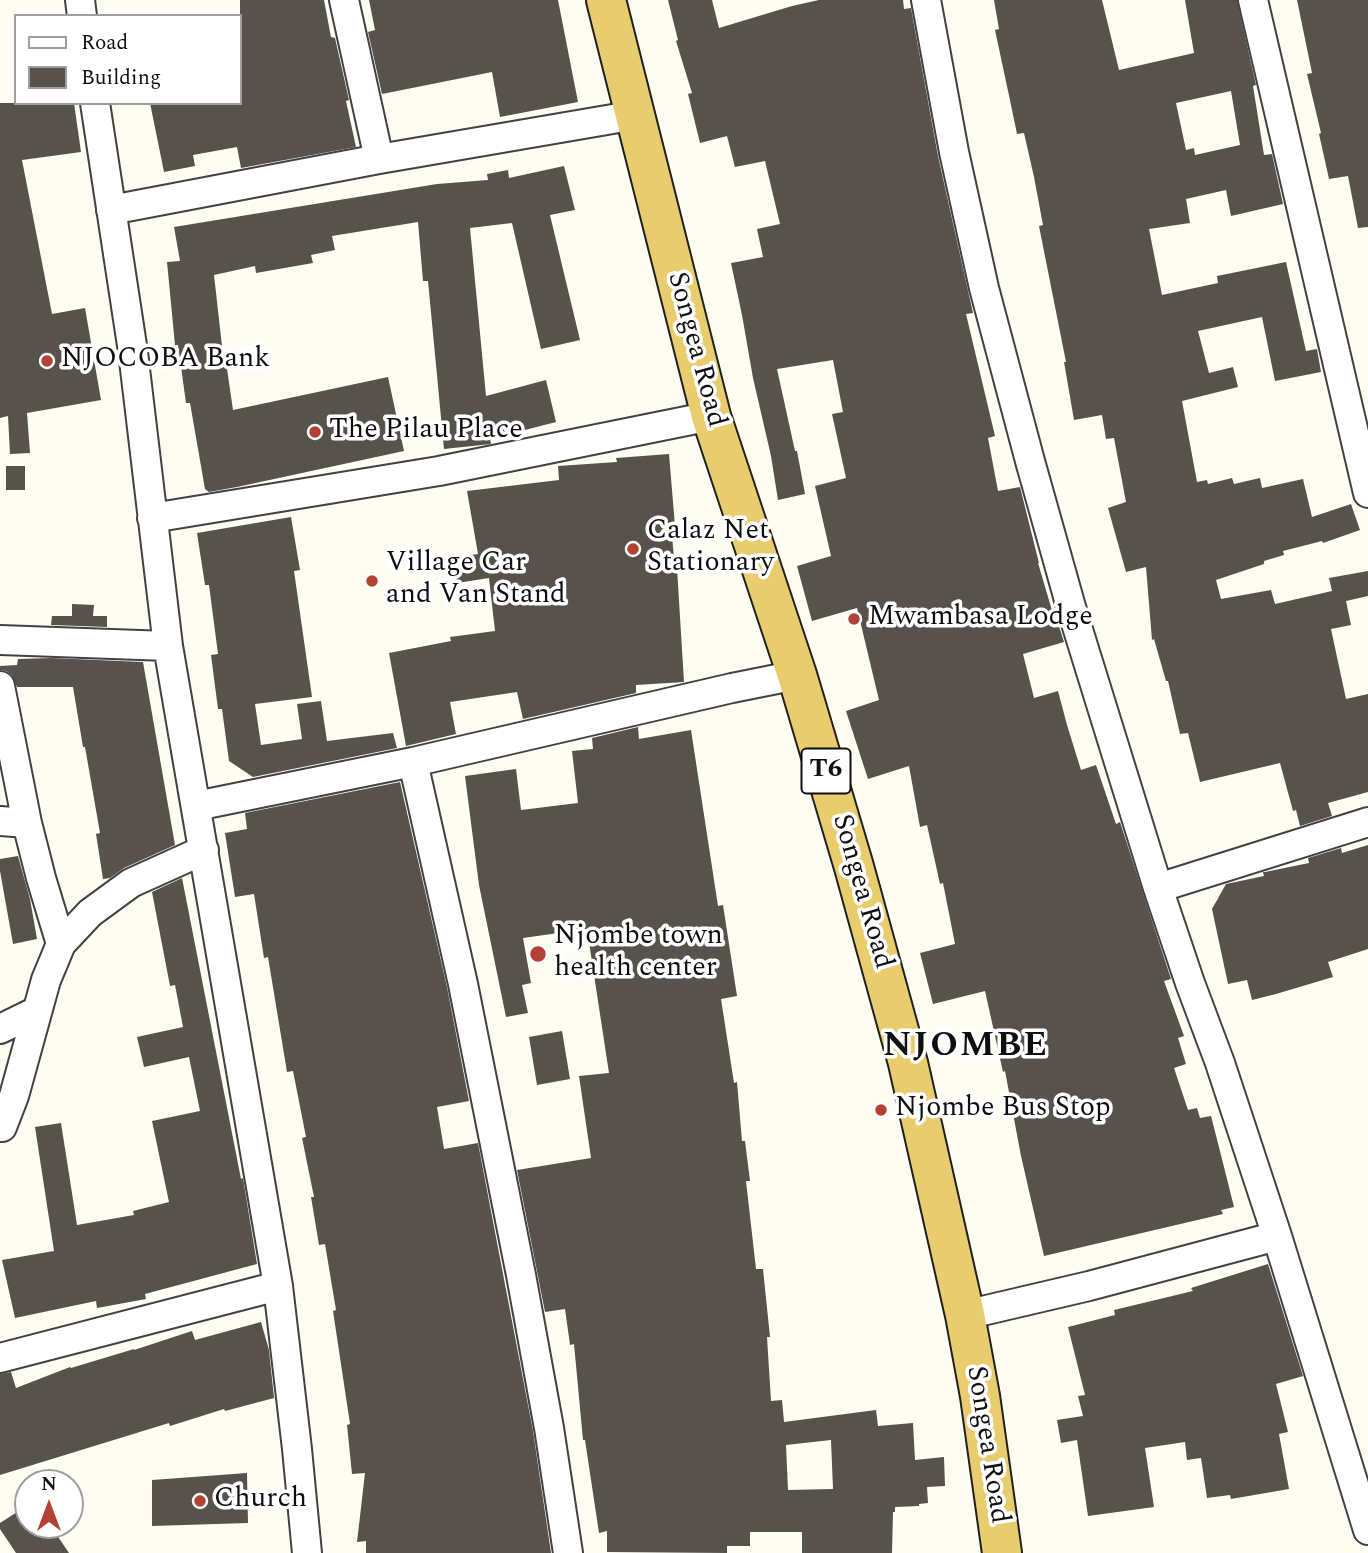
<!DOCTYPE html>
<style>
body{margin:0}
#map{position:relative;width:1368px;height:1553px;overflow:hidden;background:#fefdf2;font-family:Spectral,serif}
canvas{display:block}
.legend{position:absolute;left:14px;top:14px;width:228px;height:91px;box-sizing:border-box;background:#fff;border:2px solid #9f9f9f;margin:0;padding:9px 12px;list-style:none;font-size:21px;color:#0f0f0f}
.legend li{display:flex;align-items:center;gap:14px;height:35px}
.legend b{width:35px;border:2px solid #9f9f9f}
.north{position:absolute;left:14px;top:1469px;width:70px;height:70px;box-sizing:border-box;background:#fff;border:2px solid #9f9f9f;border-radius:50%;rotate:0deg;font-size:19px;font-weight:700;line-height:28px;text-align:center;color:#0f0f0f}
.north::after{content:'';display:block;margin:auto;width:24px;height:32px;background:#b24234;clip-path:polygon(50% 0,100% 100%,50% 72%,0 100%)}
</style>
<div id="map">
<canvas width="1368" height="1553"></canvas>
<ul class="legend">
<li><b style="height:9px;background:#fff"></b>Road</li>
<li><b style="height:19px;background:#57524c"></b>Building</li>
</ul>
<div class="north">N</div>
</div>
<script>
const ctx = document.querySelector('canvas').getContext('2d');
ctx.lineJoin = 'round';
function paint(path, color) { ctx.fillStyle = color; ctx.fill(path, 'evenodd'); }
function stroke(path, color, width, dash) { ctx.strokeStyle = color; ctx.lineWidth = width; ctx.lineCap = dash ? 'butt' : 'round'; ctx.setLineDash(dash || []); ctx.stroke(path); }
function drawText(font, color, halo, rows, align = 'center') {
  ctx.font = font + ' Spectral,serif'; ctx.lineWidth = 7; ctx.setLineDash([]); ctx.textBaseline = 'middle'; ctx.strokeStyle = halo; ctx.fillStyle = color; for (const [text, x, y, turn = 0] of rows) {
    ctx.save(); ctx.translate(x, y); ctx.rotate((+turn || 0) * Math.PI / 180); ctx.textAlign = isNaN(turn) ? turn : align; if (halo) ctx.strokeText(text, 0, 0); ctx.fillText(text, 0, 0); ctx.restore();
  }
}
paint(new Path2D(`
 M240,0H324L331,37L335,38L349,100L346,101L356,147L241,168L237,147L193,155L195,166L164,172L150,103H240Z
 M369,0H558L578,102L500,117L492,72L382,94L368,32L375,30Z
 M668,0H712L719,28L792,6L819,0H903L904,9L911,8L938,156L973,313L966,314L995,436L988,438L998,491L1020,487L1039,563H1038L1056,624L1058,623L1064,642L1023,654L1034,698L1058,691L1067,725L1081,770L1096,765L1116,824L1120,822L1171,979L1164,981L1184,1036L1178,1038L1186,1064L1174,1068L1188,1110L1197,1108L1200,1118L1211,1116L1223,1163L1234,1207L1221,1210L1223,1214L1044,1256L1021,1156L1005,1071L1003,1072L985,991L933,1004L920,953L955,944L943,883L940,884L927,825L920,827L909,766L868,779L846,711L879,700L857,608L812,621L797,566L831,556L815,486L846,478L832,414L843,412L833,360L777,369L795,451H797L805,494L778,500L771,456L753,378L742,315L731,263L763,257L757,229L780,224L765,161L735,167L727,136L700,143L688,94L692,93L676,41L678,40Z
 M994,0H1102L1119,70L1194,53L1185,0H1237L1256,85L1253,86L1264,155L1272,154L1283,204L1231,216L1226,190L1186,199L1190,223L1149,229L1162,295L1218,283L1217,276L1286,262L1306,351L1317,349L1321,372L1275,381L1262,317L1198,331L1209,373L1233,367L1238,387L1182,401L1197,482L1207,480L1208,484L1232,478L1234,484L1260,478L1262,488L1303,479L1312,517L1351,504L1360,530L1323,543L1322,541L1283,551L1284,555L1264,561V564L1216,580L1221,599L1271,590L1275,604L1332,591L1329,578L1368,571V596L1346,601L1351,625L1331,629L1346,699L1368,694V792L1328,803L1332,816L1300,826L1296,810L1293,811L1280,763L1200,782L1188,733L1180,734L1168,681H1166L1154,639L1152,640L1146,567L1126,572L1108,508L1126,502L1114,438L1106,439L1102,415L1074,420L1064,362H1066L1039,226L1043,225L1034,177L1024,133L1017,134L1011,105L995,30L999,29ZM1231,91L1240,145L1195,155L1194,148L1186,150L1176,103Z
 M1297,0H1368V227L1358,228L1348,176L1329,179L1319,134L1321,133L1307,74L1312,73Z
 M0,103H74L81,152L22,160L52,314L85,308L101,400L27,413L30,453L10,454L8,416L0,418Z
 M564,166L575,210L550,215L580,340L541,349L512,223L470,228L486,396L546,380L556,422L490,439L491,444L444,449L428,281H423L418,222L332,236L335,250L311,255L313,263L256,273L255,266L214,275L223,355H225L233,410L388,377L404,451L237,487L209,492L205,489L190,403H186L178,345H175L167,262L180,261L174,227L437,184L488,180L487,174L508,170L509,178Z
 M669,454L675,526H671L675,568H677L684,682L636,685V693L523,719L517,692L450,702L456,734L406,746L389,653L451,641L450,637L495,631L489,578L457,583L454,558L478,554L467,491L559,480L558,466L617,462L616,458Z
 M6,466H25V490H6Z
 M291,517L300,570L294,571L312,697L255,704L261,745L302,739L297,704L321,701L327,741L393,733L397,748L253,777L229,761L222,709H218L211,655L218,654L209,585H205L197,533Z
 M72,604L94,605L93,616H107V627L51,625L52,616H72Z
 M51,658L143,662L175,845L124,868L110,878L103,879L96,834L100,833L85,747H83L73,687H17L12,675L6,671L0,670V666L17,665L18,659Z
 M638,727L639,739L691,730L718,906L723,905L737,996L721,999L734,1083L737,1082L742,1141H745L750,1181H746L756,1269H763L770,1337H767L771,1401L782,1400L784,1422L876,1410L878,1426L913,1423L915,1460L944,1457L945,1486L927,1487L928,1503L919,1504V1506L895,1507V1512H893L892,1553H802V1532H750V1546H727V1553L607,1552V1531L599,1533L585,1440H583L574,1344L570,1345L565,1309L545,1312L517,1170L591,1158L579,1076L609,1073L587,929L523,938L531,983L522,985L528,1013L506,1017L479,885L465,776L516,769L521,810L578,803L572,751L593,749L592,738ZM831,1440L833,1489L788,1490L786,1445Z
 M400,782L447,987L469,1101L437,1107L444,1149L478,1143L533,1431L551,1553H366V1541L357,1542L365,1473L352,1474L347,1425L350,1424L333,1311L336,1310L325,1244L319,1245L311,1197H314L302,1138L306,1137L293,1071L287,1072L268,957L264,958L254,894L235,897L225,833L247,829L245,813Z
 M1368,845V949L1328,962L1333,977L1276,994L1252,1000L1247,980L1228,984L1212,909L1226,884L1264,876L1263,872H1265L1309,863L1308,858L1341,848L1342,853Z
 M18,856L30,899L37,939L13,944L0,871V859Z
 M182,878L241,1179L243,1178L257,1264L145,1294L146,1299L97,1308L96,1301L15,1318L2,1260L54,1251L35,1127L61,1123L77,1225L134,1215L133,1211L169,1202L152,1121L200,1111L189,1057L144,1067L137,1037L183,1027L175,985L170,986L152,892Z
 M562,1031L570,1079L537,1085L529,1037Z
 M1268,1264L1303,1376L1276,1384L1288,1432L1279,1434L1289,1489L1231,1499L1230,1495L1207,1498L1201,1458L1187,1460L1185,1442L1145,1448L1154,1507L1088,1516L1077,1440L1061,1443L1057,1420L1083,1416L1078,1396L1085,1395L1068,1327L1115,1315L1114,1310L1193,1291L1191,1288Z
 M261,1322L269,1350L274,1398L225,1411L224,1409L170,1426L169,1423L0,1475V1374L11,1372L16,1388L70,1367L71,1368L134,1349V1350L192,1331L195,1340Z
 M247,1473L248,1523L152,1526V1480Z
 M28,1505V1525H50L69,1553H16L0,1529V1523Z`), '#57524c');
const minor = new Path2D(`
 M80,0L82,16
 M344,0L379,159
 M926,0L954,152L984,288L1030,461L1071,607L1158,888L1190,983L1220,1063L1277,1236L1368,1530
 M1253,0L1368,493
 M95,103L133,352L168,646L278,1286L297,1449L307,1553
 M111,210L379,159L636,115
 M152,518L439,471L711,416
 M0,640L168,646
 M0,686L27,823L41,878L61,944
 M413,762L463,984L521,1275L549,1428L568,1553
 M196,806L413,762L732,688L797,675
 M0,821L27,823
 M1158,888L1368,822
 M0,1029L37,1011
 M2,1127L14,1096L46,980L61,944L90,913L131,883L204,850
 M965,1315L1089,1286L1277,1236
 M0,1358L278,1286`);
const trunk = new Path2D(`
 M606,0L711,416L797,675L854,867L908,1063L965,1315L980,1396L1002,1553`);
stroke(minor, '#424242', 32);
stroke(trunk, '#202020', 42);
stroke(minor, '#fff', 28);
stroke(trunk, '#e8cc6e', 38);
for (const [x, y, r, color] of [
 [47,361,7,"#b24234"],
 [315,432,7,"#b24234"],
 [633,549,7,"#b24234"],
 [372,581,7,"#b24234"],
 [854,619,7,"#b24234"],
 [538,954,9,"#b24234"],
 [881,1110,7,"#b24234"],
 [200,1501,7,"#b24234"]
]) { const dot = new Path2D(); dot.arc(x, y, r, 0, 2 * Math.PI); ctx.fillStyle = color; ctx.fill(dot); stroke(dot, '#fff', 2.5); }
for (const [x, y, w] of [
 [826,771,49]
]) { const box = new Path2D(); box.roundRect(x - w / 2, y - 22.5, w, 45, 5); ctx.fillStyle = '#fff'; ctx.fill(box); stroke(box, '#0f0f0f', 2); }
drawText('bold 26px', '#0f0f0f', null, [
 ["T6",826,771]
]);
drawText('28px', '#0f0f0f', '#fff', [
 ["Songea Road",695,350,75],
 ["Songea Road",861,892,74],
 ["Songea Road",986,1445,81]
]);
drawText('28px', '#0f0f0f', '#fff', [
 ["NJOCOBA Bank",61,361],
 ["The Pilau Place",329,432],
 ["Calaz Net",647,533],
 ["Stationary",647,565],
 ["Village Car",386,565],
 ["and Van Stand",386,597],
 ["Mwambasa Lodge",868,619],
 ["Njombe town",554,938],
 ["health center",554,970],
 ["Njombe Bus Stop",895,1110],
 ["Church",214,1501]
], 'left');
ctx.letterSpacing = '2px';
drawText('bold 35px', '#0f0f0f', '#fff', [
 ["NJOMBE",966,1048]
]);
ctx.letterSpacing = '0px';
</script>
